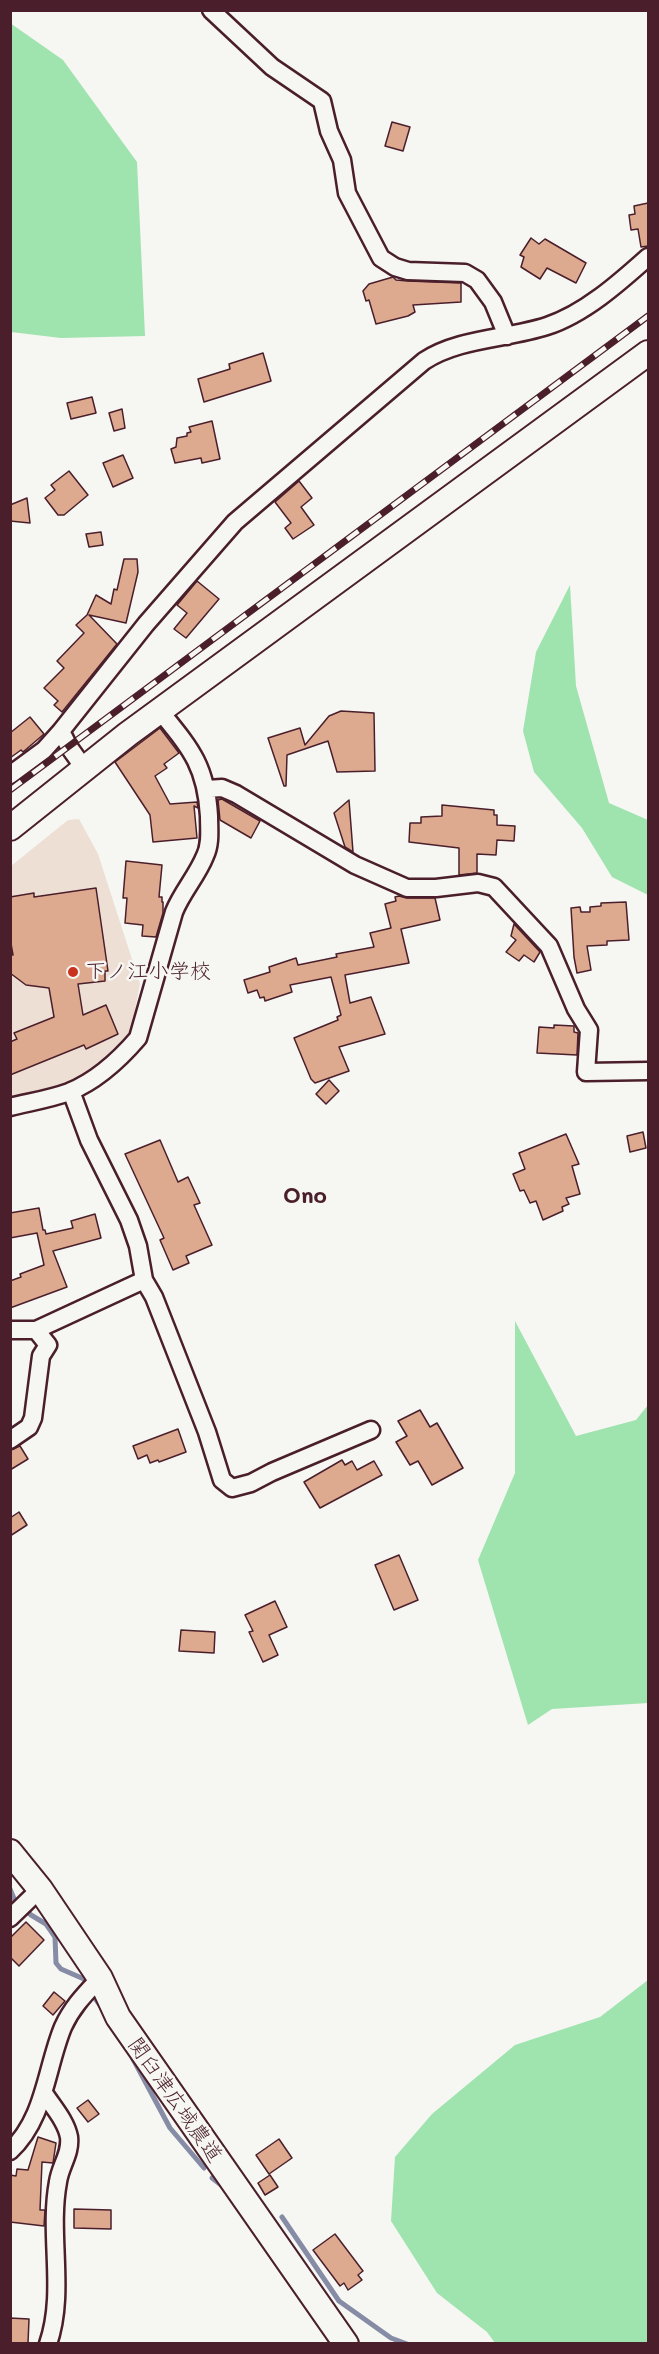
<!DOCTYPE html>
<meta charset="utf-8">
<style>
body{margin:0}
#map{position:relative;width:659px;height:2354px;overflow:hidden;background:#f6f6f2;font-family:Mali,sans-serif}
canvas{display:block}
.frame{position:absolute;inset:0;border:12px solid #4a1f2b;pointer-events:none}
</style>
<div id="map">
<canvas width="659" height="2354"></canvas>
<div class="frame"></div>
</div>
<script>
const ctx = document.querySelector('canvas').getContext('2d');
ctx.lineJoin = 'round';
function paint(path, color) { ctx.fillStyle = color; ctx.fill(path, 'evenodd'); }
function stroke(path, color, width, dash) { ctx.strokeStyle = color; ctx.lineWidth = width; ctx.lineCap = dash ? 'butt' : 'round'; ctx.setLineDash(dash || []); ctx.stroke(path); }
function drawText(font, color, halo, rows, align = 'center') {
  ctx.font = font + ' Mali,"Klee One",sans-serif'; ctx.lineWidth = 5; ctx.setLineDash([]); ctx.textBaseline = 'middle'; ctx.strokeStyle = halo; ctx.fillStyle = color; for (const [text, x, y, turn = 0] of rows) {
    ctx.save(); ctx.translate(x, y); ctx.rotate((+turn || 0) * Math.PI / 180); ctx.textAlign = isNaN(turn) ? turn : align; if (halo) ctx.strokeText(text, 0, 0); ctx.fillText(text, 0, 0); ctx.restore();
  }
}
paint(new Path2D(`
 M79,819L98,854L140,984L129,1040L87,1075L52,1091L11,1101V866L68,820Z`), '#eedfd5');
paint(new Path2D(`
 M10,23L63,60L137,162L145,336L61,338L11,332Z
 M570,585L576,686L609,803L648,820V895L612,877L582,828L534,772L523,731L536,652Z
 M515,1321L576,1436L636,1420L648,1405V1703L552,1709L528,1725L478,1560L515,1473Z
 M648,1980V2343H495L487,2332L437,2293L391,2221L395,2157L432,2114L515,2045L600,2017Z`), '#9fe3af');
stroke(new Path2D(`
 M10,1889L15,1901L31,1915L46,1924L55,1937L56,1963L61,1969L84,1979
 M94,1997L102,2008
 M133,2059L170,2128L204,2168
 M212,2178L225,2188
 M282,2217L339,2301L391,2338L407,2344`), '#878ca6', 5);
const building = new Path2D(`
 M392,122L410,127L403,151L385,146Z
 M648,203V246L641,247L638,229L631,230L629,215L635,214L634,206Z
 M531,238L539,244L545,239L586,263L576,283L547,268L540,279L521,267L524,257L520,255Z
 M393,277L396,280L408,281L461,283V302L413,305L415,312L408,316L376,324L369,300L366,301L363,291L369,284Z
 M263,353L271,381L204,402L198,379L230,369L229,364Z
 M92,397L96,413L71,419L67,403Z
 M122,409L125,428L114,431L109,413Z
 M212,421L220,459L202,463L201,458L175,463L171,449L176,447L177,438L187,436V433L191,432L189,427Z
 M123,455L133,478L113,487L103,463Z
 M69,471L88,495L64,515H58L45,498L55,490L51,485Z
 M299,481L312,498L301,507L314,525L293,539L285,528L291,523L275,502Z
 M27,498L30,523L10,521V505Z
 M101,532L103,545L89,547L86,534Z
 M124,559H137L138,572L126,623L89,615L117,644L62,712L54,705L58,701L44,688L64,668L57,661L84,633L76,625L87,615L96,595L111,604L114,589L117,590Z
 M197,581L219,599L186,638L174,629L187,613L177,605Z
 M341,711L374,713L375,771L337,772L328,741L287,755L286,786H284L268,738L300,728L305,745L329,716Z
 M30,717L44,734L23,752L21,750L10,758V733Z
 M160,728L179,753L164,764L167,768L155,776L170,804L197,802L198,808L194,806L197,838L153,842L150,815L115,762Z
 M222,799L260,821L251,838L220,820L218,800Z
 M349,800L353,852L345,847L334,813Z
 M442,805L494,810V815H497V825L515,826L514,841L497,840L496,855L477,854V873L459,875V848L409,842L410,823H421V817L442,816Z
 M126,861L162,865L159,897H162V902H163V913L156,937L142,936L143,925L125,923L127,898H123Z
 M96,888L108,971H105V981L78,984L83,1015L106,1005L118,1034L86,1049L84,1045L10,1075V1042L17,1039L14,1033L54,1017L49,988L26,985L10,973V955H13L10,938V897L34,893V897Z
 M399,896L407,898H435L440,920L401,929L409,963L345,975L350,1003L371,997L385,1034L339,1047L349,1071L315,1083L311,1079L294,1038L338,1020L337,1017L341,1015L331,977L290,985L292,992L265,1001L264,997L260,998L257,990L248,993L244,980L270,972L269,967L296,958L298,965L337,957L336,954L374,947L370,933L391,928L385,904L396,901L395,897Z
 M626,902L629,940L607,941V945L587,946L591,970L577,973L574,957L571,908L580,907L581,912H590V907L601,906V903Z
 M514,924L540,952L534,962L524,955L519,961L506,952L516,940L511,936Z
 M554,1025L574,1026V1032L578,1033L577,1055L537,1053L539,1027L554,1028Z
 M329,1080L339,1091L326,1104L316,1094Z
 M643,1132L646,1148L630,1152L627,1136Z
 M566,1134L579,1164L572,1166L580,1194L566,1198L569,1204L562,1207L563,1211L543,1220L536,1201L530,1203L524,1190L520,1191L513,1174L525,1169L519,1153Z
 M160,1140L178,1182L188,1177L200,1203L194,1205L212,1245L186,1256L189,1263L173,1270L160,1240L164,1238L125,1154Z
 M39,1208L43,1230H45L46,1234L73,1228L71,1221L95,1214L101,1238L53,1251L67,1287L10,1308V1281L21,1277L20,1274L44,1265L37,1233L10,1238V1213Z
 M420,1410L430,1427L437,1423L463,1468L432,1485L418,1461L410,1465L396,1442L407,1436L398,1421Z
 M178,1429L186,1452L159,1462L158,1460L150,1463L147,1455L138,1459L133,1446Z
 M20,1446L28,1459L10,1470V1450Z
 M342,1460L345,1465L352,1461L357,1470L374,1461L382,1475L320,1508L304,1482Z
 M19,1512L27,1525L10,1536V1518Z
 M399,1555L418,1600L394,1610L375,1565Z
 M275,1601L287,1627L269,1635L278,1655L263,1662L249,1632L253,1631L245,1615Z
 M181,1630L215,1632L214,1653L179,1651Z
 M26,1922L44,1940L19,1966L10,1957V1938Z
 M54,1992L65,2001L53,2015L43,2006Z
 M88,2100L99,2114L88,2122L77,2108Z
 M38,2137L56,2143L53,2163L42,2162L40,2210H45L44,2226L10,2222V2175L16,2176L17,2169L28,2170Z
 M279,2139L292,2158L269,2174L256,2155Z
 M270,2175L278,2187L265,2195L258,2183Z
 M74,2209L111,2210V2229L74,2228Z
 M335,2234L363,2271L358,2275L362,2280L348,2290L344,2283L340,2286L313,2250Z
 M10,2318L29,2319L28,2343H10Z`);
paint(building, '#ddaa90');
stroke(building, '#4a1f2b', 1.5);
const street = new Path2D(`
 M211,10L272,67L322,101L329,131L342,160L347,193L381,258L395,267L408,271L465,273L477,280L493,302L507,336
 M61,731L69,747L84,768
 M10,775L44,750L61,731L146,624L235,522L424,361C459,338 507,339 547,326C584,314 619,283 648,257
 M207,789L222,788L236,794L355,865L407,888H436L478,883L494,887L549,946L576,1009L589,1030L586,1072L648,1071
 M71,1091L89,1140L129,1220L138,1246L144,1280L154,1297L207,1432L222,1480L232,1488L251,1483L272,1472L371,1430
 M10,1107C30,1102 50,1099 69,1092C96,1081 120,1059 138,1038L174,912C182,892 197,876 205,856C211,844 209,829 209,816C206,765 190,748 160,711
 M10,1330H36L144,1280
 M10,1440L29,1427L33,1418L41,1356L48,1345L36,1330
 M10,1918L40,1889
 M44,2093C53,2107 66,2121 69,2137C71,2154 60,2166 58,2182C48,2235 66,2292 48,2344
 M10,2151C45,2119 46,2068 63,2027C72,2007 85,1994 100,1978`);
const secondary = new Path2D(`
 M10,828L128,734L648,353
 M10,1852L40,1889L100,1978L118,2017L346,2344`);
stroke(street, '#4a1f2b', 21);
stroke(secondary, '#4a1f2b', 28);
stroke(street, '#f6f6f2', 16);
stroke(secondary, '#f6f6f2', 24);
const rail = new Path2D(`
 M10,790L648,316`);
stroke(rail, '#4a1f2b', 7);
stroke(rail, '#f6f6f2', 4.5, [14]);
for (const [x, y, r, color] of [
 [73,972,6,"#c8321e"]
]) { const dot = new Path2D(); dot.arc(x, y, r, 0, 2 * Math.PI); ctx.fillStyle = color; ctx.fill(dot); stroke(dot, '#f6f6f2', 2); }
drawText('21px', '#4a1f2b', '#f6f6f2', [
 ["下ノ江小学校",85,972]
], 'left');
drawText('21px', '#4a1f2b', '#f6f6f2', [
 ["関臼津広域農道",175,2100,55]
]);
drawText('bold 22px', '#4a1f2b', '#f6f6f2', [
 ["Ono",305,1196]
]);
</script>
